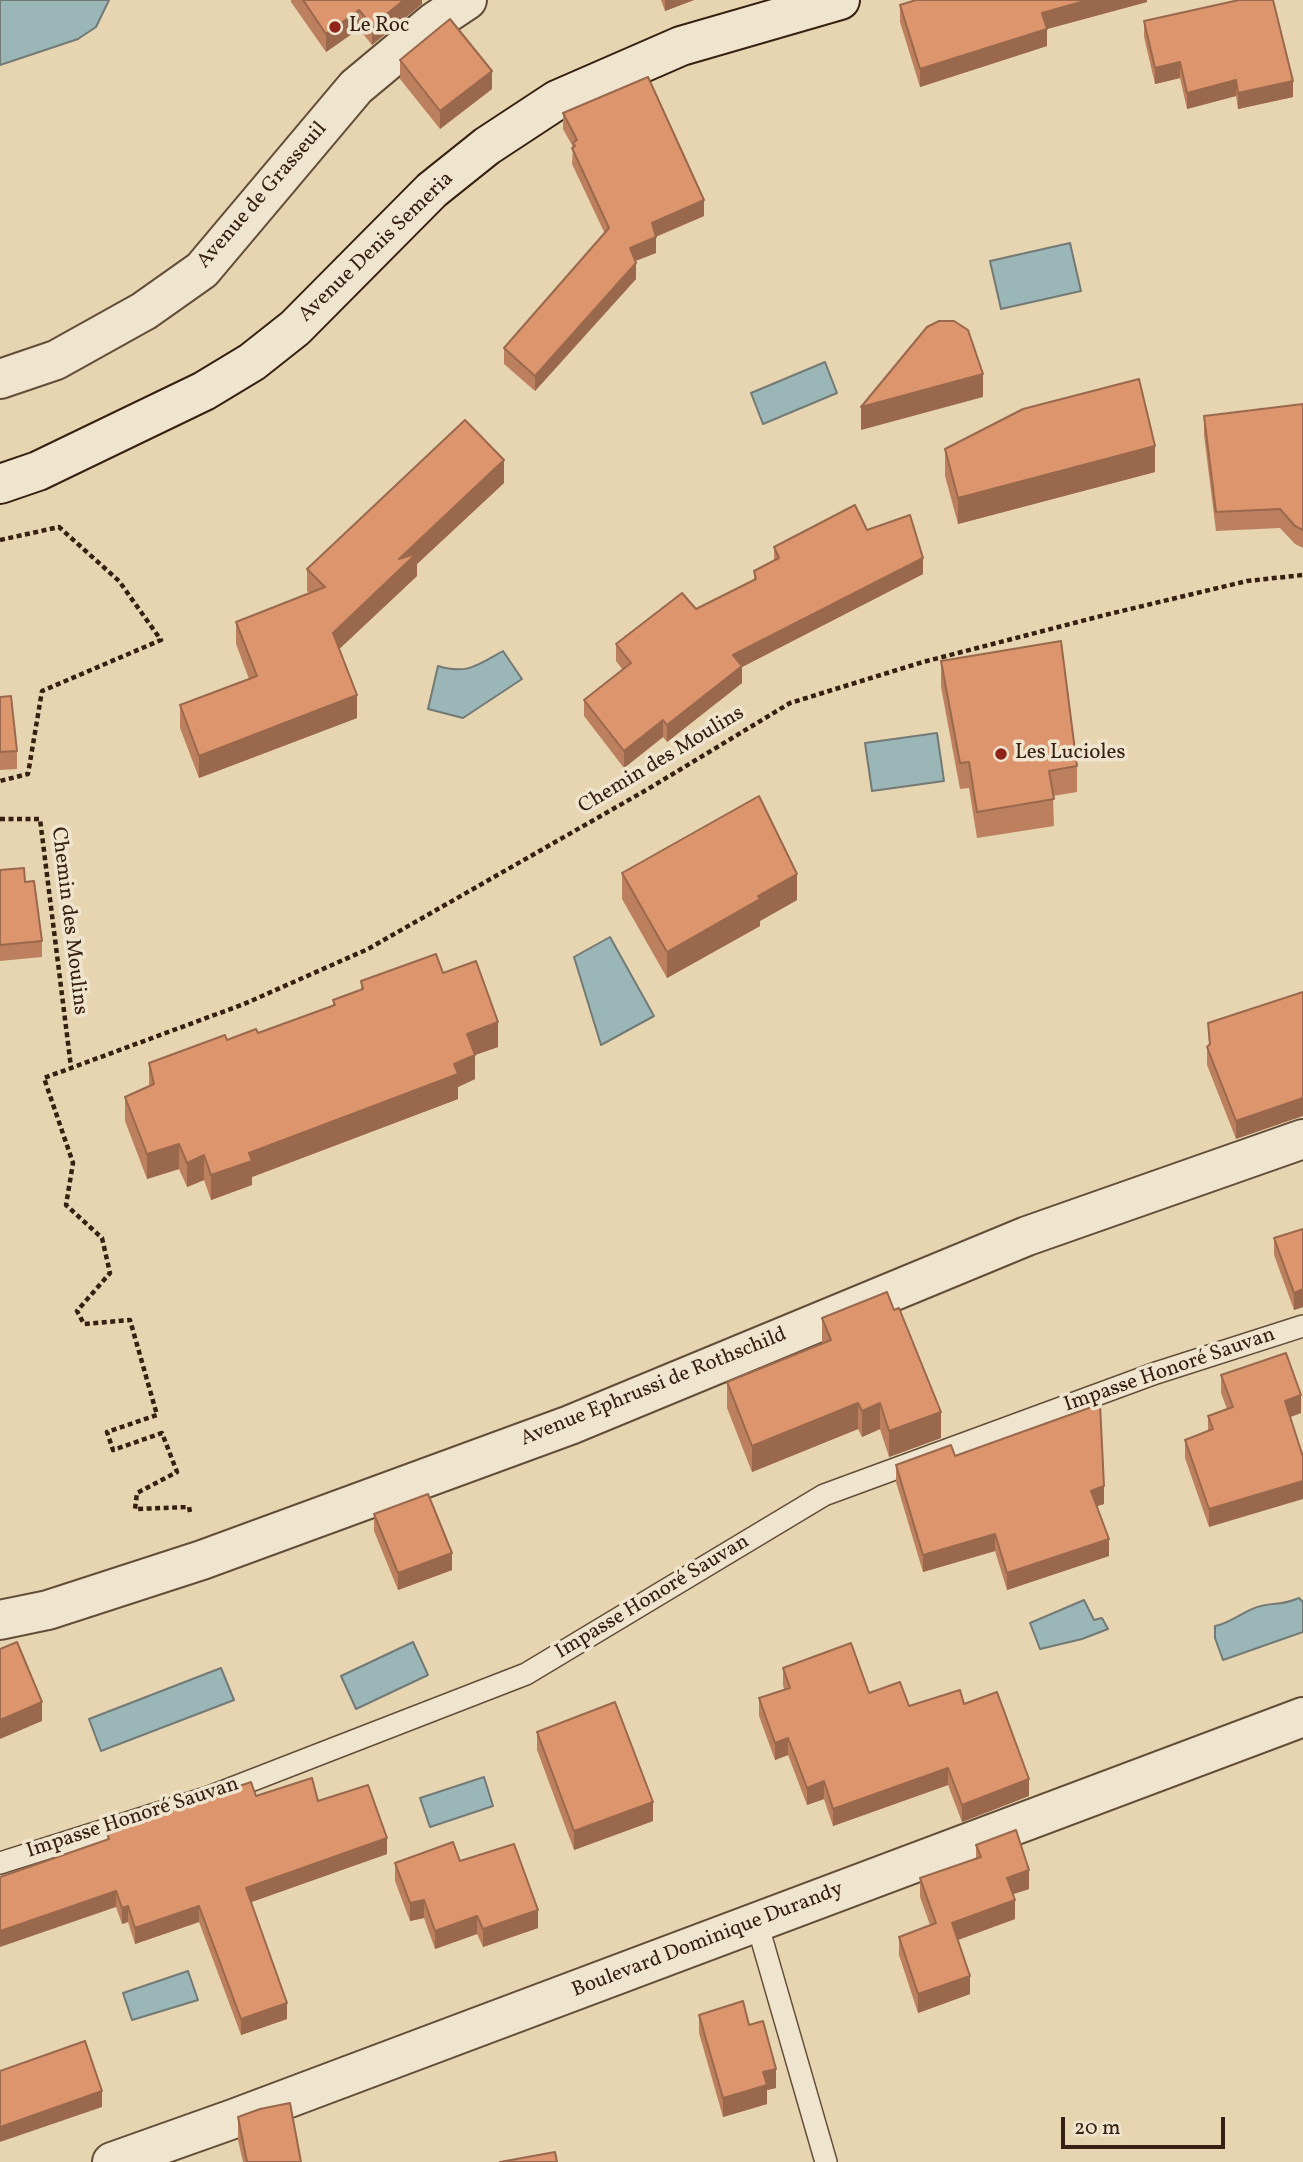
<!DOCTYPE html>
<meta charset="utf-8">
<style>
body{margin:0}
#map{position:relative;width:1303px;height:2162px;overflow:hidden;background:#e7d5b2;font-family:Vollkorn,serif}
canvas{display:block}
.scale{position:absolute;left:1061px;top:2117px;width:164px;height:32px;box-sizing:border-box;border:4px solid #372011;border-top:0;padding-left:9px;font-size:21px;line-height:24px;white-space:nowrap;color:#372011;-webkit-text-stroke:5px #efe4cd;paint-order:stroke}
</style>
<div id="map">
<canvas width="1303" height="2162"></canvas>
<div class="scale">20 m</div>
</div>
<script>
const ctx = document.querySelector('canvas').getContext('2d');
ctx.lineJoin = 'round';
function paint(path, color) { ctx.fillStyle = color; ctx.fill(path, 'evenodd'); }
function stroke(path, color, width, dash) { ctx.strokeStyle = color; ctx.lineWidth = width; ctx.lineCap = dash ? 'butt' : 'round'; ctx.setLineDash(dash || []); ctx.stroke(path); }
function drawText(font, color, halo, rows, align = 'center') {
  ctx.font = font + ' Vollkorn,serif'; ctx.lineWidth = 7; ctx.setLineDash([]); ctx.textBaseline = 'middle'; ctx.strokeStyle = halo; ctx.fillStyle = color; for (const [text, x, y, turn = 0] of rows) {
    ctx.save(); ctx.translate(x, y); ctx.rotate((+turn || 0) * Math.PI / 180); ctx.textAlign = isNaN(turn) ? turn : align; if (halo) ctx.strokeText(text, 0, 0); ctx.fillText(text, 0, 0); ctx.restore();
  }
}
const water = new Path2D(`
 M0,0H109L96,27L78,39L0,65Z
 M1070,243L1081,291L1001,309L990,261Z
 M825,362L837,393L763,424L751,393Z
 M503,651L522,679L463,718L428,709L438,666C467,675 478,665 503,651Z
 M937,733L944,781L872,791L865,743Z
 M610,937L654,1016L601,1045L574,957Z
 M1299,1598L1303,1602V1632L1223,1660L1215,1638V1626C1233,1623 1245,1609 1261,1606C1277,1602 1280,1606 1299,1598Z
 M1084,1600L1094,1620L1102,1618L1108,1629L1082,1639L1040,1649L1030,1623Z
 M413,1642L428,1675L356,1709L341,1676Z
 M221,1668L234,1700L101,1751L89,1719Z
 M484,1777L493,1806L430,1827L420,1798Z
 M188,1971L198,2000L132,2020L123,1993Z`);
paint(water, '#9bb6b7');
stroke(water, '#737a75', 2);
const service = new Path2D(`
 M0,1863L209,1797L526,1674L824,1495L1156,1373L1303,1326
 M757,1923L826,2162`);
const minor = new Path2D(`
 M0,1620L48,1610L202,1560L570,1425L1027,1236L1303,1139
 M112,2162L233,2119L1303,1717`);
const tertiary = new Path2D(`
 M0,379L56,360L144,311L202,270L356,87L434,22L467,0`);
const secondary = new Path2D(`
 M0,484L38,471L204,391L252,362L295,328L432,190L487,146L557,100L681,46L840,0`);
stroke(service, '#634d39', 24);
stroke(minor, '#634d39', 42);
stroke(tertiary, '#634d39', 42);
stroke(secondary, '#372011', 42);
stroke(new Path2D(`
 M0,540L59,527L119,581L161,640L42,691L28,774L0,781
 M0,819H40L71,1067
 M190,1512L189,1507L135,1509L137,1493L177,1472L162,1433L113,1450L107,1432L157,1415L130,1320L84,1324L77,1311L110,1273L102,1238L66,1205L73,1163L44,1078L244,1004L368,949L648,789L790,703L923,662L1105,615L1247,581L1303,575`), '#372011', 4.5, [5, 3.5]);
stroke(service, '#efe4cd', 21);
stroke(minor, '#efe4cd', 38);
stroke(tertiary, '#efe4cd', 38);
stroke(secondary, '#efe4cd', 38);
paint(new Path2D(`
 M291,0H422V4L372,45L359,29L326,52L291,2Z
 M661,0H694L665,11Z
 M1147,0V2L1047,29V46L920,87L900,22V5Z
 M1144,21L1293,97L1238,109L1236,96L1187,109L1180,78L1155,84L1144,37Z
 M400,60L492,89L440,129L400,79Z
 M563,113L704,216L656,237V253L635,261L636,279L535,391L504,364V348L605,234L572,164L573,147L563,129Z
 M1303,404V548L1295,544L1280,528L1216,531L1204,435V416Z
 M945,449L1155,472L958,524L945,476Z
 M504,483L417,564V576L339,649L357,718L199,778L180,728V705L249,679L236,644V622L309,593L307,591V569Z
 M867,530L923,574L742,667V683L667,742L663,737L624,768L584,716V700L623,670L616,661V644L696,609L754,580V571L774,560V547Z
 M941,661L1077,766V792L1053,796L1054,826L977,838L969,788L960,789L941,687Z
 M0,697L17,751V769L0,770Z
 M0,870L25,882L42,941V957L0,961Z
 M622,873L797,900L760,921V926L667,978L622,899Z
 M443,973L498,1047L475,1055V1079L458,1087V1099L252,1177V1185L211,1200L204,1180L187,1187L179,1169L147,1179L125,1121V1097L149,1086V1063L227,1040L258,1033L333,1005V1000L361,990V981Z
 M1303,992L1236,1139L1207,1065V1047L1209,1045L1208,1023Z
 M1303,1229V1307L1294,1310L1274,1255V1238Z
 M822,1318L941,1438L889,1457L880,1429L862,1437L858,1429L752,1472L727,1408V1382L822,1344Z
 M1221,1375L1301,1413L1290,1417L1209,1527L1185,1458V1440L1208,1431V1416L1227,1409L1221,1393Z
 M955,1456L1104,1504L1097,1506L1109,1556L1007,1590L995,1551L923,1572L896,1482V1465Z
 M374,1514L452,1570L398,1590L374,1531Z
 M783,1668L909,1706L964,1704L1029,1796L962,1822L948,1785L833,1826L824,1799L807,1805L788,1755L775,1760L759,1716V1698L784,1689L783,1685Z
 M537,1732L653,1821L574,1850L537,1750Z
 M256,1796L318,1801L387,1854L251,1902L287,2019L241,2035L199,1922L135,1944L128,1922L122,1924L116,1907L107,1833Z
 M976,1845L1029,1889L1013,1894L1015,1919L958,1940L970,1994L918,2013L899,1955V1937L930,1925L920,1897V1878L976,1858Z
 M460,1861L538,1928L483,1947L477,1934L435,1949L424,1918L410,1921L395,1881V1863Z
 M699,2015L749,2025L776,2088L767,2090V2104L723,2117L699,2033Z
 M238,2117L301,2162H243L238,2140Z`), '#bd805e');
paint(new Path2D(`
 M404,0H422V4L372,45V26Z
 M665,0H694L665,11Z
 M1088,0H1147V2L1047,29V46L920,87V69L1042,13Z
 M359,10V29L326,52V34Z
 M1180,62V78L1155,84V68Z
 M492,71V89L440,129V111Z
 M1236,80V96L1187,109V93Z
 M1293,81V97L1238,109V93Z
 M704,200V216L652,238V223Z
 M656,237V253L630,263V248Z
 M636,263V279L535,391V376Z
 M983,374V397L861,430V407Z
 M1155,446V472L958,524V498Z
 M504,460V483L417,564V576L333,655V633L399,559Z
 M923,558V574L742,667V683L667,742V725L733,655Z
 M357,695V718L199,778V756Z
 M663,720V737L624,768V751Z
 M797,874V900L760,921V926L667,978V952L758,896Z
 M498,1022V1047L475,1055V1079L458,1087V1099L252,1177V1185L211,1200V1175L249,1153L454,1064L467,1034Z
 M1303,1098V1116L1236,1139V1121Z
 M179,1144V1169L147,1179V1154Z
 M204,1155V1180L187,1187V1163Z
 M1303,1289V1307L1294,1310V1293Z
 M1301,1395V1413L1285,1419V1401Z
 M858,1403V1429L752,1472V1446Z
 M880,1403V1429L862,1437V1411Z
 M941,1412V1438L889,1457V1431Z
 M1303,1481V1499L1209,1527V1509Z
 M1104,1486V1504L1091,1508V1491Z
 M995,1534V1551L923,1572V1555Z
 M1109,1539V1556L1007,1590V1573Z
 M452,1553V1570L398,1590V1573Z
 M42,1702V1721L0,1739V1720Z
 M788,1738V1755L775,1760V1743Z
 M948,1768V1785L833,1826V1809Z
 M1029,1779V1796L962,1822V1805Z
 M824,1781V1799L807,1805V1788Z
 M653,1802V1821L574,1850V1831Z
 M387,1838V1854L246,1904V1888Z
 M1029,1870V1889L1007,1896V1878Z
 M116,1891V1907L0,1947V1931Z
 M424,1900V1918L410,1921V1903Z
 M1015,1900V1919L952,1942V1923Z
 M128,1906V1922L122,1924V1908Z
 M199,1906V1922L135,1944V1928Z
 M538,1910V1928L483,1947V1929Z
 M477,1916V1934L435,1949V1931Z
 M970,1976V1994L918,2013V1994Z
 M287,2003V2019L241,2035V2019Z
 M776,2069V2088L767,2090V2104L723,2117V2098L763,2072Z
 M102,2091V2107L0,2142V2127Z`), '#9a684c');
const building = new Path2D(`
 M303,0H404L372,26L359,10L326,34Z
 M916,0H1088L1042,13L1047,29L920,69L900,5Z
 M1239,0H1273L1293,81L1238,93L1236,80L1187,93L1180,62L1155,68L1144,21Z
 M450,19L492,71L440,111L400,60Z
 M648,77L704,200L652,223L656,237L630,248L636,263L535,376L504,348L609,228L572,148L575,146L573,143L577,140L563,113Z
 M939,321H954L968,330L983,374L861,407L927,327Z
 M1139,379L1155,446L958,498L945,449L1023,409Z
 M1303,404V530L1295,526L1280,509L1216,512L1204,416Z
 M465,420L504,460L399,559L417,553L333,633L357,695L199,756L180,705L257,676L236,622L325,587L307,569Z
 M855,505L867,530L910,515L923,558L733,655L742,666L667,725L663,720L624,751L584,700L631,663L616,644L682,593L696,609L756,579L754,571L779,558L774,547Z
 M1061,641L1077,766L1049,771L1054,799L977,812L969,762L960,763L941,661Z
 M11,696L17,751L0,752V697Z
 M759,796L797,874L758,896L760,899L667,952L622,873Z
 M24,868L25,882L34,881L42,941L0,945V870Z
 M436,954L443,973L476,961L498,1022L467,1034L475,1055L454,1064L458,1074L249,1153L252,1161L211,1175L204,1155L187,1163L179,1144L147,1154L125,1097L154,1084L149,1063L225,1035L227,1040L256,1029L258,1033L335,1005L333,1000L363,989L361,981Z
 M1303,992V1098L1236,1121L1207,1047L1210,1044L1208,1023Z
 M1303,1229V1289L1294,1293L1274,1238Z
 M887,1292L894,1310L899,1308L941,1412L889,1431L880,1403L862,1411L858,1403L752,1446L727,1382L831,1340L822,1318Z
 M1286,1353L1301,1395L1285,1401L1303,1457V1481L1209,1509L1185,1440L1213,1429L1208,1416L1233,1407L1221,1375Z
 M1100,1404L1104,1486L1091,1491L1109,1539L1007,1573L995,1534L923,1555L896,1465L951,1445L955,1456Z
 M428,1494L452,1553L398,1573L374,1514Z
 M17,1642L42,1702L0,1720V1649Z
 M851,1643L869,1693L900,1682L909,1706L960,1690L964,1704L997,1692L1029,1779L962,1805L948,1768L833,1809L824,1781L807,1788L788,1738L775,1743L759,1698L790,1688L783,1668Z
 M615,1702L653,1802L574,1831L537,1732Z
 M312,1778L318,1801L368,1785L387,1838L246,1888L287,2003L241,2019L199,1906L135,1928L128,1906L122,1908L116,1891L0,1931V1877L109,1839L107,1833L251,1782L256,1796Z
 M1016,1830L1029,1870L1007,1878L1015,1900L952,1923L970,1976L918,1994L899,1937L936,1923L920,1878L981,1857L976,1845Z
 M453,1842L460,1861L514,1844L538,1910L483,1929L477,1916L435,1931L424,1900L410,1903L395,1863Z
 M743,2001L749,2025L763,2021L776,2069L763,2072L767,2085L723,2098L699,2015Z
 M85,2041L102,2091L0,2127V2071Z
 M290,2103L301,2162H247L238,2117L260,2109Z
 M555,2152L557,2162H500Z`);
paint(building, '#dc956d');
stroke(building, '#9a684c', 2);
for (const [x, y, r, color] of [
 [335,27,7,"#8f2418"],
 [1001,754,7,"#8f2418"]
]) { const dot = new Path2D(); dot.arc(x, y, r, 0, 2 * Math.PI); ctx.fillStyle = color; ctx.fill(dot); stroke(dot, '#efe4cd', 2.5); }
drawText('21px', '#372011', '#efe4cd', [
 ["Le Roc",349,27],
 ["Les Lucioles",1015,754]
], 'left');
drawText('21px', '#372011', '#efe4cd', [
 ["Avenue de Grasseuil",263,196,-49],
 ["Avenue Denis Semeria",377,248,-44],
 ["Chemin des Moulins",662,761,-31],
 ["Chemin des Moulins",68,921,83],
 ["Impasse Honoré Sauvan",1170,1371,-19],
 ["Avenue Ephrussi de Rothschild",654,1388,-22],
 ["Impasse Honoré Sauvan",653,1598,-31],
 ["Impasse Honoré Sauvan",133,1819,-18],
 ["Boulevard Dominique Durandy",708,1941,-21]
]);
</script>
